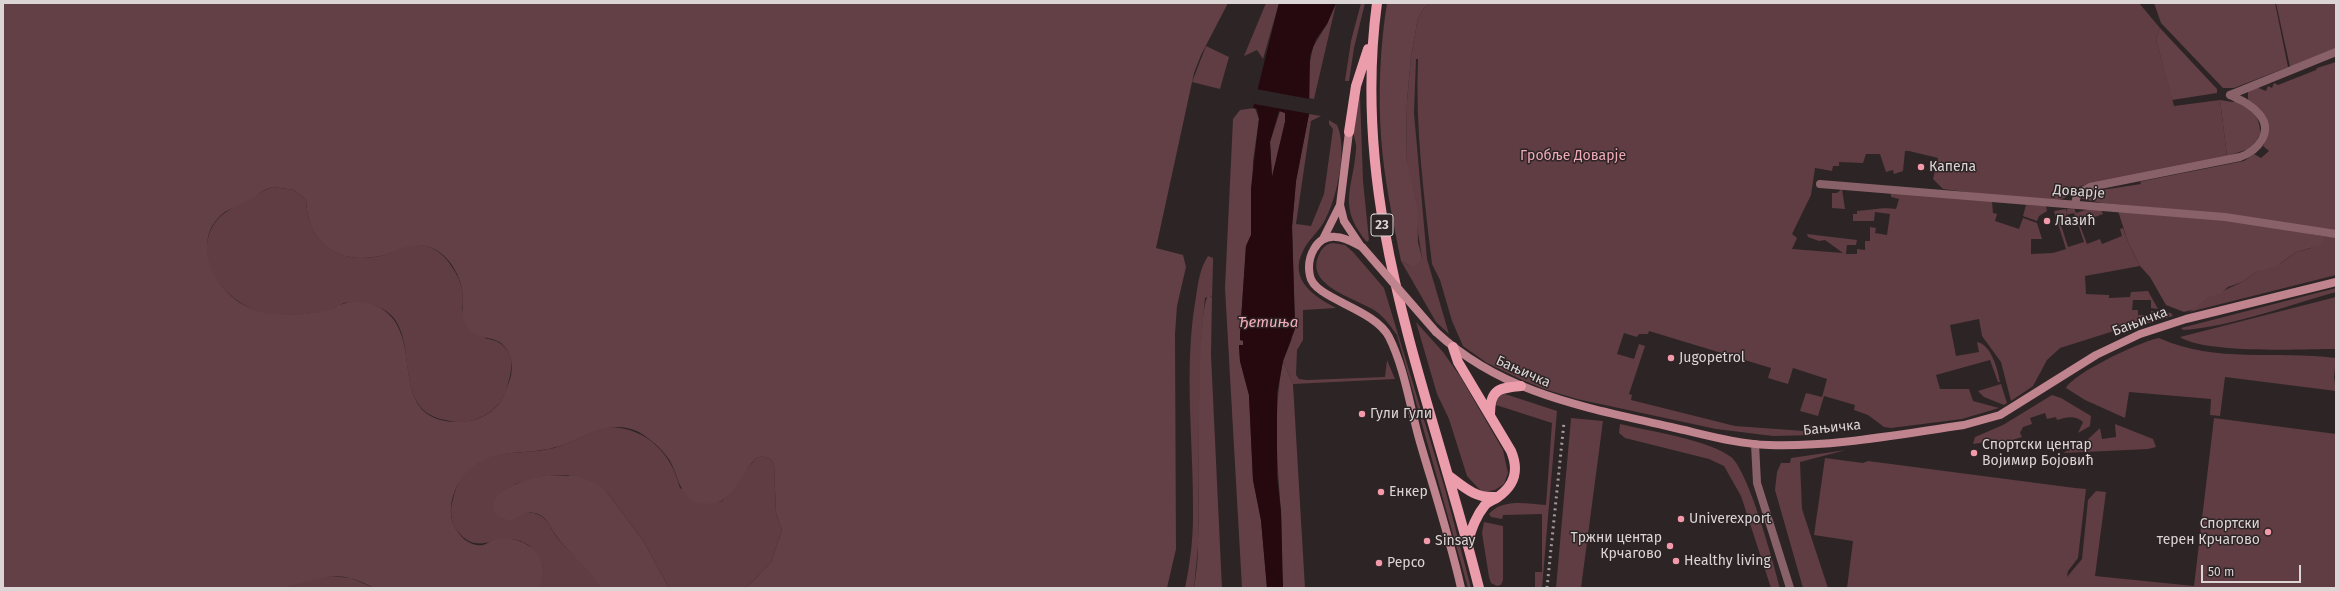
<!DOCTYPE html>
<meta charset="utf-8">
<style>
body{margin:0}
#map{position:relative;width:2339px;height:591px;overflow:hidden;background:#2d2425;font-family:"Fira Sans",sans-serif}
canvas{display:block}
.frame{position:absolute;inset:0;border:4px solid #dcd5d6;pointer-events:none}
.scale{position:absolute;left:2201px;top:565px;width:100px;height:18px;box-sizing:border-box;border:2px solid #dcd5d6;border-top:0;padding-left:5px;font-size:12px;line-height:14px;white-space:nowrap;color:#dcd5d6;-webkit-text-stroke:3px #2d2425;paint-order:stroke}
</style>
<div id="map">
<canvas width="2339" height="591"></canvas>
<div class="frame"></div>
<div class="scale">50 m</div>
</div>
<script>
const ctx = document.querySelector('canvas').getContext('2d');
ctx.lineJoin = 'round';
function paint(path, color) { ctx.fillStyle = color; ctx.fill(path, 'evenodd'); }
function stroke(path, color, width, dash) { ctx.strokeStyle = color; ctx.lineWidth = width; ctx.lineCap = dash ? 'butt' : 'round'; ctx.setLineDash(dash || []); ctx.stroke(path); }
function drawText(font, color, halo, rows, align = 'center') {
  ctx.font = font + ' "Fira Sans",sans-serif'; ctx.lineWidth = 3; ctx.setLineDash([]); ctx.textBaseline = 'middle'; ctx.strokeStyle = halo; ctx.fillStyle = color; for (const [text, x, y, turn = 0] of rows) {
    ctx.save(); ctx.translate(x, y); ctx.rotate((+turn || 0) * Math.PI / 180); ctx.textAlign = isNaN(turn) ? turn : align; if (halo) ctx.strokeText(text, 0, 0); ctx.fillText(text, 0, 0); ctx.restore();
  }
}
paint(new Path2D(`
 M1266,3H1279L1263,59L1257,50L1244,56Z
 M1361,3H1365L1354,48L1349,81H1345L1351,41Z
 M1431,3H2139L2160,28L2156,39L2174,106L2220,100L2227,156L2084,185C2072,188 2070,199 2057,200L1997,196L1943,189L1933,179L1938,158L1909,151H1905L1903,171L1894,174L1893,170L1886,172L1880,154H1866L1863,163L1839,162V166H1833L1832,171L1815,168L1811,195L1792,234L1797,238L1792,249L1843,253L1825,240L1819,241L1808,237L1807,234L1857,240L1856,245H1847L1846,254H1857V249L1865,250V241H1870V227L1876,228L1875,233L1887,235L1890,214L1875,212L1874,221H1853V214H1857V211C1873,210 1882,207 1896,209L1899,199L1891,197V192L1992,201L1993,213L1997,214L1995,221L2019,229L2023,218L2037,223L2042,239H2031V254L2053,253L2066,249L2054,211L2066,209L2067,219L2060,222L2068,247L2084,242L2074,213L2066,215L2067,209L2074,208L2076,213L2088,209H2101L2103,214L2079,223L2087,244L2100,239L2102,244L2122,236L2120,229L2123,228L2128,242L2140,266L2085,276L2086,294L2109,295V298L2130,297L2131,292L2148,291L2158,309L2151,308V300H2133L2132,310H2138V315H2151V311L2171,313L2173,316L2142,325L2117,330L2060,348L2047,360L2033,386L2011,401L2001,362L1982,336L1979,319L1950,325L1956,356L1979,352L1977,342C1991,344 1998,370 2000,382H1998L1990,360L1936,375L1940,389H1969L1973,401L1999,408L1962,419L1891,428L1884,427L1868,415L1854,410L1855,405L1824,396L1818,416L1800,411L1806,393L1822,397L1827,379L1793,368L1788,384L1768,378L1771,368L1649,331L1648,334H1639L1637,337L1624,333L1617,354L1634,359L1639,344L1645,346L1629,394L1632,395L1631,400L1735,426L1804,431L1806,424L1817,427L1819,431L1816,435L1773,436L1716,429L1577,399L1544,389L1520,379L1487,363L1463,346L1452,321L1440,280L1432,264C1424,196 1415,128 1418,59H1416L1414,113L1427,259L1449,334L1436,322L1401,261L1410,266L1422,258L1406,157L1407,101L1411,57L1418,18L1424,8Z
 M1336,4L1314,99L1308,98L1309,67L1313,47L1327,24Z
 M1206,46L1229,57L1220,89L1192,82Z
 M1360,95L1363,181L1369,240L1367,242C1337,206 1353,190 1356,149C1357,143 1353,137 1354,131C1355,119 1358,107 1360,95Z
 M1280,111L1285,113V122L1272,177L1270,142Z
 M1309,114L1321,116L1311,121L1296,224L1311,226L1324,194L1333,129L1329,124V120L1337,125C1348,148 1337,199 1324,222C1318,232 1308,240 1303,251C1288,280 1315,297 1336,308L1303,310V340L1297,350L1296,375L1299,379L1307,380L1385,377L1387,360L1395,379L1293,384L1283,361L1291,341L1295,321L1292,227L1296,181Z
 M273,187L294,190L306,200C308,243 338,265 380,256C393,253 404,244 418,245C432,245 445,255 452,267C461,279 465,295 462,310C469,319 476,330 484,337C487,340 494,339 498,342C517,354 512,372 506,390C502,403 492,413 479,418C469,423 456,423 445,420C385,409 427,325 378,307C371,304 352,302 344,303C339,305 335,308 330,310C314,314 293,316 276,315C234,313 185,261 217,220C224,211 262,190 273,187Z
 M1842,189L1845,209L1832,208V193H1837Z
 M2026,205L2046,206L2047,211L2039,216L2037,221L2023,216Z
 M2323,236L2336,237V275L2189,312L2208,298L2242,282L2256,272L2281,263L2296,252L2311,248Z
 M1333,243L1345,245L1353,252L1384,288L1445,489L1471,588H1468L1397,335C1391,327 1385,318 1377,312C1359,299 1306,287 1318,257C1321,249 1325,244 1333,243Z
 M1208,256L1213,258V263L1212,298L1211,296L1205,298L1202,331L1199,416L1198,547L1194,588H1185C1190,564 1193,540 1193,516C1194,443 1183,369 1196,297C1198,283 1200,268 1208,256Z
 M2336,288V292C2289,305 2230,327 2183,330L2181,328Z
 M2336,297V349C2302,349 2206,354 2180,337Z
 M1416,322L1443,352L1460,376L1503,450L1508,473L1504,484L1495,490L1484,492L1479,489L1467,476L1449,419L1437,394Z
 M2159,338C2217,364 2275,350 2336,358L2334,377L2336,391L2225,377L2220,416L2210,415L2211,399L2129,392L2125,418L2085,400L2066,388C2074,373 2141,341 2159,338Z
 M2001,384L2007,403L2004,405L1984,397L1978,391Z
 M1502,393L1557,411L1542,588H1535V572H1542V514L1503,515L1502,519L1491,517L1489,514C1503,498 1527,504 1546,505L1552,423L1496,405L1497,398Z
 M2052,395L2061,398L2091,416L2090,426L2078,433L2083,422C2075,415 2067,417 2057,420L2056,417L2047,419L2045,413L2030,418L2032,424L2023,427L2020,433L2022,437L1994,446L1992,441L1973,444L1975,437L2003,425Z
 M1571,418L1603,421L1581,588H1556Z
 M2214,418L2336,434V588H1847L1853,541L1814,535L1825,458L1863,463L1868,461L2075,488L2086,489L2078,558L2068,571L2067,577L2082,559L2088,500L2096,491L2106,492L2095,576L2194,586Z
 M1620,424C1648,431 1710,440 1731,457C1749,472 1773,562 1780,588H1771L1741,496L1724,466L1709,459L1625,438L1619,433Z
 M2115,424L2153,439L2156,447L2148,449L2063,453L2085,442L2100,428L2102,439L2116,437Z
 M610,427C647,428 672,454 680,488L707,504L722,501L756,458C764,455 771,457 774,465L776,513L782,530L771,562L753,581L744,588H669L644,542L606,491L568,475H547L515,484L494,503L495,512L518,517L520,513C528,512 535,512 541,516C549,521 550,527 554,533C565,551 594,568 600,588H541C540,581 542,577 543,570C544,564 533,549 528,545C502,527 482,557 461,535C451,526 449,512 453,499C468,442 511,458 554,448C574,442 590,430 610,427Z
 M1846,450L1800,462L1802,509L1828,588H1803L1775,490L1777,472L1781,463H1790L1791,458Z
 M1484,522L1503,526V580L1501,585L1497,586L1491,583L1489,577L1482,533Z
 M330,576L351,578L374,588H283L310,579Z`), '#5f3d43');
paint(new Path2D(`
 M3,3H1228L1201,55L1194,73L1156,248L1183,255L1186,267L1177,306L1175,334L1176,549L1167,588H744L753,581L771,562L782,530L776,513L774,465C771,457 764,455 756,458C741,474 733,504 708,504C678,505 681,477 668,458C660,447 650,439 639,432C608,417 584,439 556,447C522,457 486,445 462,478C456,486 451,498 451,509C449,524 464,548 483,545C487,544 492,540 497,539C516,535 540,547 543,568C544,573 540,581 541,588H374C335,567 322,579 283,588H3ZM273,187L294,190L306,200C308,243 337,265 380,256C399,252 413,239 434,249C452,258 463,280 463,300C463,307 461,314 464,321C470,335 479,336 492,339C510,343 516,366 509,382C505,391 503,401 495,408C484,419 470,422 455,422C386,419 425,341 385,311C372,301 355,299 339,305C335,307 332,309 328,310C300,316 267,319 242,304C214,287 192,244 220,216C227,209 235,208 243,203C254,198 261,190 273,187Z
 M1387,3H1431L1424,8L1418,18L1411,57L1407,101L1406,157L1417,207L1418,242L1422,258L1417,266H1410L1401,261C1393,221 1384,179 1381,137C1378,93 1380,47 1387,3Z
 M2154,3H2275L2288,67L2234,88H2223L2161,23Z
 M2276,3H2336V49L2290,67Z
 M2160,28L2217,89V93L2172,100L2156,39Z
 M2336,62V231L2234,215L2103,203L2082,199V196L2089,192L2141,184L2140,182L2143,181L2244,161L2254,154L2261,158L2269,151L2263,146L2267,135L2248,99V91L2256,87L2266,91L2268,86L2272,88L2274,83L2278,85L2316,70L2317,68Z
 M2220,100L2233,102L2236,101C2250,109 2261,116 2260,134L2252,148L2227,156Z
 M1255,108L1259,119L1253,161L1251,235L1246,246L1240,335L1244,341L1243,345H1239L1240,361L1249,395L1253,480L1261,520L1267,588H1242L1225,288L1233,119L1240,110Z
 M2118,211L2230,220L2323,236L2324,240L2321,245L2296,252L2275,267L2256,272L2242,282L2228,287L2220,294L2208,298L2195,309L2184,312L2166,305L2150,277L2140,266L2128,242Z
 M1209,295L1212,298L1211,355L1222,588H1194C1196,574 1198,560 1198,546C1200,516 1195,303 1209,295Z
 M1283,361L1293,384L1305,588H1283C1281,562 1282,537 1281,511C1277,461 1273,411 1283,361Z
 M547,475L578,476L598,484L606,491L644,542L669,588H600C595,573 565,550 555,534C549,526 548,518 538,514C524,509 521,517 510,521L497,516C480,491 530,478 547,475Z`), '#633f46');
paint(new Path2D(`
 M1279,3H1336L1327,24L1316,39L1310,56L1309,114L1296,181L1292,227L1295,329L1283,361L1277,393V476L1281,512L1283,588H1267L1261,520L1253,480L1249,395L1240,361L1239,345H1243V341L1240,340V335L1246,246L1251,235V188L1259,119L1257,109L1253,108ZM1279,111L1285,113V122L1272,177L1270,142Z`), '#26080f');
paint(new Path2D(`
 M1256,89L1310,99L1311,114L1254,104Z`), '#2d2425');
stroke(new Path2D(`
 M2230,95L2336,52
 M1820,184L2225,217L2336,234
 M2075,203L2078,193L2090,187L2240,157C2258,151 2274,131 2259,114C2251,104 2240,100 2230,95
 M1755,444L1757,483L1790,588`), '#896269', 8);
stroke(new Path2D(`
 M1349,132L1340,205L1344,221L1360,245
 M1323,239L1340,205
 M1362,247C1354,243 1345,237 1336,237C1316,235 1306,258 1310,276C1314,299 1374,308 1389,337C1405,369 1410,408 1420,442C1434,490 1450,539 1461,588
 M1436,332C1503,394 1585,407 1671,427C1703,434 1736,444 1769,445C1834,447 1900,434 1964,425L2000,415L2096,355L2140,334L2186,319L2336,282`), '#c0848e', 8);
stroke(new Path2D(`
 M1377,3C1349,211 1430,391 1479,588
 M1349,132L1356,86L1368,49
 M1453,347L1458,362L1511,451C1519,470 1515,485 1498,497C1494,500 1489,501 1485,505C1476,516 1472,528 1468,541
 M1490,414C1490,389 1499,388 1521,386
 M1449,476C1465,488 1475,498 1495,497`), '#eb9dab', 10);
stroke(new Path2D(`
 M1547,588L1564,422`), '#a29a9b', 3, [2, 4]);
stroke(new Path2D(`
 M1362,247L1436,332`), '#c0848e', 8);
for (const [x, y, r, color] of [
 [1921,167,4,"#f39aaa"],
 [2047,221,4,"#f39aaa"],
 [1671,358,4,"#f39aaa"],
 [1362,414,4,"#f39aaa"],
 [1974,453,4,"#f39aaa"],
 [1381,492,4,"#f39aaa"],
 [1681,519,4,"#f39aaa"],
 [2268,532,4,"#f39aaa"],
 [1427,541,4,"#f39aaa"],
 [1670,546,4,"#f39aaa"],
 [1676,561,4,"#f39aaa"],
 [1379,563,4,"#f39aaa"]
]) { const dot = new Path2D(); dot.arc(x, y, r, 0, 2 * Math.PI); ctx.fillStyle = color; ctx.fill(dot); stroke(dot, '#2d2425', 1.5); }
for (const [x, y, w] of [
 [1382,225,22]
]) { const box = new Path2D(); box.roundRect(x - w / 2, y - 11, w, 22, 3); ctx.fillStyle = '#2d2425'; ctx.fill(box); stroke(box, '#dcd5d6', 1); }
drawText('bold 13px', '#dcd5d6', null, [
 ["23",1382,225]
]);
drawText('14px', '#f0abb7', '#2d2425', [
 ["Гробље Доварје",1573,156]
]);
drawText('14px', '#dcd5d6', '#2d2425', [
 ["Капела",1929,167],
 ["Лазић",2055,221],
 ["Jugopetrol",1679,358],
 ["Гули Гули",1370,414],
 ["Спортски центар",1982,445],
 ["Војимир Бојовић",1982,461],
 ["Енкер",1389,492],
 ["Univerexport",1689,519],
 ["Спортски",2260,524,"right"],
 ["терен Крчагово",2260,540,"right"],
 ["Тржни центар",1662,538,"right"],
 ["Крчагово",1662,554,"right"],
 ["Sinsay",1435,541],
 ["Healthy living",1684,561],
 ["Pepco",1387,563]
], 'left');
drawText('14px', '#dcd5d6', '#2d2425', [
 ["Доварје",2079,192,4],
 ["Бањичка",2140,322,-21],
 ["Бањичка",1523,372,24],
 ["Бањичка",1832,428,-6]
]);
drawText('italic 15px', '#f4afba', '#2d2425', [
 ["Ђетиња",1268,323]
]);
</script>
